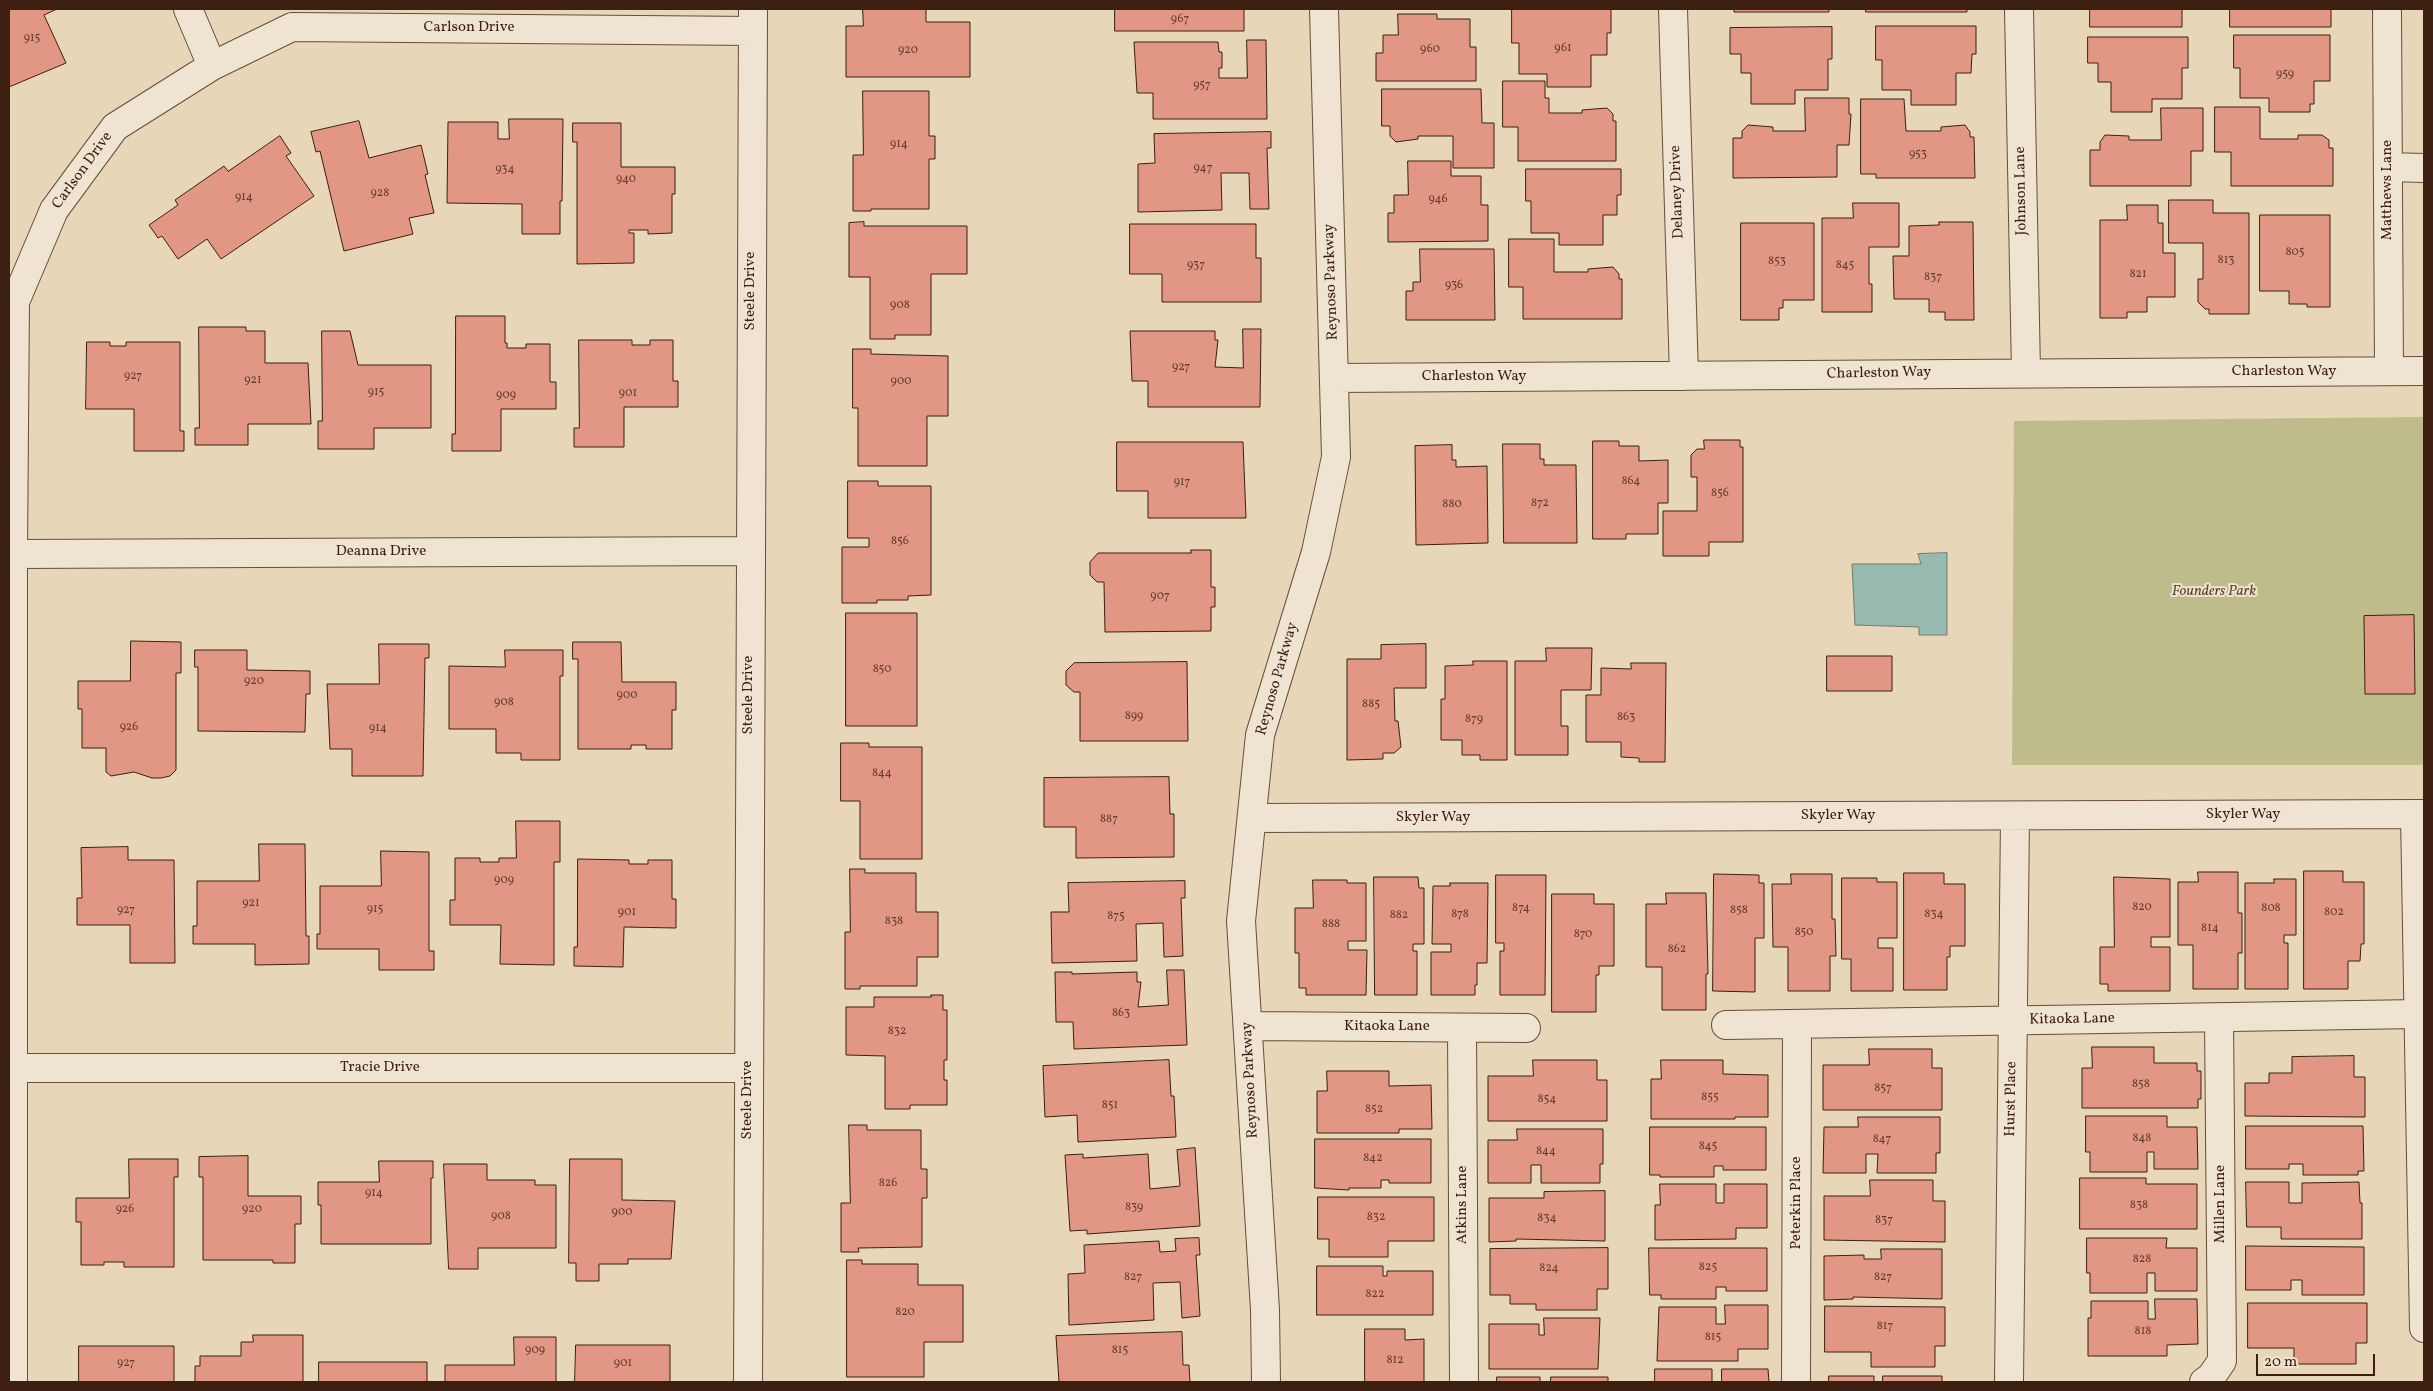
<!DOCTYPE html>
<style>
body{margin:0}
#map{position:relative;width:2433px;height:1391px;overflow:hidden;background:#e7d6b8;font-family:Vollkorn,serif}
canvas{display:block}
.frame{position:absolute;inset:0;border:10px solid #3c1f10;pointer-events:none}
.scale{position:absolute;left:2256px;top:1354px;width:119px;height:22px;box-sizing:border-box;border:2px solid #3c1f10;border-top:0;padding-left:6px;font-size:15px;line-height:18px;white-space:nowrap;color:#3c1f10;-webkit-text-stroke:4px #efe4d1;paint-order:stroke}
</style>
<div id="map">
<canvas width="2433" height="1391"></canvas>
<div class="frame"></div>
<div class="scale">20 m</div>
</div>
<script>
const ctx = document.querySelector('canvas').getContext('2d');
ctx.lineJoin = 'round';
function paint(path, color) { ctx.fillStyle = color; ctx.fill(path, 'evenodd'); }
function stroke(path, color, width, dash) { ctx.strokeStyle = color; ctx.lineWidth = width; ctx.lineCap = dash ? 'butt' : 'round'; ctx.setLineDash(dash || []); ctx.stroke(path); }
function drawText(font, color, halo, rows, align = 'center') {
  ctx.font = font + ' Vollkorn,serif'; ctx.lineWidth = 4; ctx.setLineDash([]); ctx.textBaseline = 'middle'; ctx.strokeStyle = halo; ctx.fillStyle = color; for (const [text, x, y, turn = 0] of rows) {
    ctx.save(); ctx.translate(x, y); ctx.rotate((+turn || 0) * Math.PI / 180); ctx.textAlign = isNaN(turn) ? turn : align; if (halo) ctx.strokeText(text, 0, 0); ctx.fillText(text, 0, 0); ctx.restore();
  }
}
paint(new Path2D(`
 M2424,417V765H2012L2014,421Z`), '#bdbc8a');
const water = new Path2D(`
 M1947,553V635H1919V627L1855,625L1852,564H1921L1918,554Z`);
paint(water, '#97b9ae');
stroke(water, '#737b6f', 1);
const building = new Path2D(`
 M9,9H57L44,15L66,63L9,87Z
 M863,9H926V22H970V77H846V26H863Z
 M1115,9H1244V31H1115Z
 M1512,9H1611V33H1607V55H1591V87H1547V74H1519V43H1512Z
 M1726,9H1829V12H1734V10Z
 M1866,9H1967V12H1866Z
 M2090,9H2182V27H2090Z
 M2230,9H2331V27H2230Z
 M1398,14H1437V19H1470V47H1476V81H1376V53H1383V35H1398Z
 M1876,26H1976V54H1972L1971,73H1956V105H1911V90H1882V60H1876Z
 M1832,27V59H1828V90H1795V104H1751V73H1741V54H1730V28Z
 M2234,35H2330V81H2314V104H2310V112H2269V98H2240V68H2234Z
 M2088,37H2188V68H2182V99H2152V112H2111V82H2098V63H2088Z
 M1247,40H1266L1267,119H1153V93H1137L1134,42H1218L1219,52H1222V68H1219V78H1247Z
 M1503,81H1545V98H1549V113H1582V110L1607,108L1613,114V121H1616V161H1518V127H1503Z
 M1382,89H1481L1482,123H1494V168H1453V136H1418V139L1396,142L1390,136V126H1382Z
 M863,91H929V136H935V159H929V209H871V211H853V155H863Z
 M1805,98H1849V114H1851L1849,145H1837V177L1733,178V138H1742V131L1748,125L1773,127V131H1805Z
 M1861,99H1904L1906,131H1941V127L1965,125L1970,132V137H1974L1975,178H1876V174H1861Z
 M2215,107H2260V139H2298V135H2322L2329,140V148H2333V186H2231V152H2215Z
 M2161,108H2203V151H2191V186H2090V150H2100V142L2105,135L2129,136V140H2161Z
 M509,119H563L562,201H560V234H522V204L447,203L448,122H498V139H509Z
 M359,121L369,158L421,145L428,174L425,175L434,213L409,218L413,234L344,251L320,151L316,152L311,132Z
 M573,123H621V167H675V194H672V233L648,234V230H629V233H634V263L577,264V142H573Z
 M1271,132V148H1267L1269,209H1250L1249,173H1221L1222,210L1138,212V164L1155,163L1154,134Z
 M280,136L291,153L286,156L314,196L221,259L207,239L178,259L162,236L158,238L149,225L178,205L175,200L224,166L228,171Z
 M1408,161H1451V176H1481V205H1488V241L1388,242V213H1394V195H1408Z
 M1526,169H1621V195H1617V215H1603V245H1559V233H1531V201H1526Z
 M2169,200H2213V213H2249V314H2209V309H2205L2198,302V279H2203V243H2169Z
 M1853,203H1899V247H1869V284H1872V312H1822V218H1853Z
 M2127,205H2158V223H2163V253H2175V297H2147V312H2127V318H2100V220H2127Z
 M2260,215H2330V307H2307V304H2289V291H2260Z
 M864,222V226H967V274H931V335H895V339H870V277H849V223Z
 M1939,222H1973L1974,320H1945V312H1929V299H1894L1893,256H1909V226L1939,225Z
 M1741,223H1814V300H1783V308H1779V320H1741Z
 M1130,224H1256V258H1261V302H1162V274H1130Z
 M1509,239H1554V272H1588V269L1613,267L1619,274V279H1622V319H1523V287H1509Z
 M1420,249H1494L1495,320H1406V291H1413V282H1420Z
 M456,316H505V343H507V348H526V344H550V382H556V409H501V451H452V434H455Z
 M199,327H246V331H265V363H308L311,424H248V445H195V428H199Z
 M1243,329H1261L1260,407H1148V381H1132L1130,331H1215V340H1218L1215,367L1243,368Z
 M322,331H350L358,365H431V428H374V449H318V421H322Z
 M579,340H632V345H650V340H673V381H678V407H624V447H574V428H579Z
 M87,342H110V346H126V342H180V431H184V451H134V409H86Z
 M853,349H871V354L948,356V416H927V466H858V408H853Z
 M1704,440H1740V447H1743V542H1709V556H1663V511H1697V477H1691V455L1697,449H1704Z
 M1593,441H1619V446H1639V461L1668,460V503H1658V534H1626V539H1593Z
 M1117,442H1243L1246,518H1148V491H1117Z
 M1503,444H1540V459H1544V465H1576L1577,543H1504Z
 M1452,445V460H1456V467L1487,466L1488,543L1416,545L1415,446Z
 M848,481H878V486H931V595L908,596V600H877V603H842V547H869V538H848Z
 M1191,550H1211V587H1215V607H1211V631L1105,632L1104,582H1097L1090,575V562L1098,553H1191Z
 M846,613H917V726H846Z
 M2414,615L2415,694H2365L2364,616Z
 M131,641L181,642V673H176V770L170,776L161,778H152L134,772L111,776L106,772V748H82V709H78V681H130Z
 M573,642H621L622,682H676V710H672V749H646V745H631V749H578V659H573Z
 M379,644H429V658H425L423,776H352V749H330L327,684H379Z
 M1426,644V688H1394L1395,721H1398L1401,747L1394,753H1383V759L1347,760V659H1381V645Z
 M1546,648H1592L1591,690H1561V726H1568V755H1515V661H1546Z
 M195,650H247V670L310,671V694H306L305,732L198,731V667H195Z
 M505,650H563V676H560V760H521V753H496V729H449V666L505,667Z
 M1827,656H1892V691H1827Z
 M1473,661H1507V760H1480V755H1462V740H1441V699H1445V666L1473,665Z
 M1187,662L1188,741H1080V692H1074L1066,685V671L1074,663Z
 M1631,663H1666L1665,762H1639V758L1621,757V742H1586V695H1601V668L1631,669Z
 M841,743H869V747H922V859H860V801H841Z
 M1169,777L1170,814H1174V857L1076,858V827H1044V778Z
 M516,821H560V862H554V965L500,964L501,925H450V900H455V858H480V862H499V858H516Z
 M259,844H305L306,936H309V964L255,965V944H193V926H197V881H259Z
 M128,847V860H174L175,963H130V925H77V898H82L81,848Z
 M381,851L429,852V951H434V970H379V949H317V934H320V886H381Z
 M578,859L629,860V864H648V860H672V899H676V928L624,927L623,967L574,966V947H577Z
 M850,869H865V873H916V912H938V957H917V986H860V989H845V932H850Z
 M2304,871H2343V882H2364V944H2361L2360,961H2348V989H2304Z
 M2198,872H2238V913H2242V953H2238V989H2193V945H2178V882H2198Z
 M1904,873H1944V884H1965V946H1950V957H1947V990H1904Z
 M1714,874L1759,875V883H1764V938H1755V992L1713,991Z
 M1791,874H1832V919H1835L1836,956H1830V991H1788V947H1773L1772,884H1791Z
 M1496,875H1546L1545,995H1500V951H1504V943H1496Z
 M1374,877H1418L1419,888H1424V944H1413V951H1417V995H1375Z
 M2114,877L2170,879V937H2151V947H2170V991H2108V984H2100V947H2114Z
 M1842,878H1877V882H1897V938H1878V948H1893V991H1851V959H1842Z
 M2274,879H2296V935H2284V943H2288V989H2245V883H2274Z
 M1313,880H1347V883H1366V941H1348V950H1367L1366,995H1306V988H1299V953H1295V908H1313Z
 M1185,881V898H1181L1183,956L1164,957L1163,923L1136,924L1137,961L1052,963L1051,912H1069L1068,883Z
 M1450,883H1488L1487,963H1477V985H1475V995H1431V952H1451V944H1432L1433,886H1450Z
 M1666,893H1706L1708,974H1706V1010H1662V967H1646V904H1666Z
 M1552,894H1594V904H1614V966H1599V975H1596V1012H1552Z
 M1167,970H1184L1187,1045L1074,1049L1073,1022H1056L1055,972H1072V974L1137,972V982H1141L1138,1007L1168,1005Z
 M931,995H943V1010H947V1060H944V1080H947V1105H910V1109H885V1056L846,1055V1007H874V997H931Z
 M2092,1047H2154V1063H2197V1071H2201V1099H2198V1108H2082V1068H2092Z
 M1869,1049H1932V1068H1942V1110H1823V1065H1869Z
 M2354,1056V1077H2365V1117L2245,1116V1083H2269V1073H2292V1057Z
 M1169,1060L1171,1096H1174L1176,1137L1078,1142L1077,1115L1045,1117L1043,1066Z
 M1533,1060H1597V1080H1607V1121H1488V1076H1533Z
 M1661,1060H1723V1074L1768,1075V1117H1735V1119H1651V1079H1661Z
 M1327,1071H1389V1086L1431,1085L1432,1129H1399V1133H1317V1091H1327Z
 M2086,1116H2167V1127H2197L2198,1169H2154V1152H2147V1172H2090V1152H2086Z
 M1858,1117H1940V1153H1936V1173H1877L1878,1154H1866V1173H1823L1824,1127H1858Z
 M849,1125H867V1130H921V1169H927V1198H922V1247L858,1248L859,1252H841V1203H850Z
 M2246,1126H2363L2364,1171H2358V1175H2303V1164H2289V1169H2246Z
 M1650,1127H1766V1170H1723V1166H1714V1177H1660V1175H1650Z
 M1517,1129H1603V1164H1600V1183H1541V1165H1531V1183H1488V1140H1517Z
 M1315,1139H1431V1183H1389V1180H1381V1188H1349V1190L1315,1188Z
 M1195,1148L1200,1226L1087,1234V1230L1070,1231L1065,1155L1083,1154V1158L1148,1154L1150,1189L1180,1186L1177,1150Z
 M248,1156V1196H301V1224H295V1263H273V1260H203V1177H199V1157Z
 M129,1159H178V1177H174V1267H124V1262H104V1265H81V1222H76V1198H129Z
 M570,1159H622V1200L675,1201L671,1259H628V1264H599V1281H576V1263H569Z
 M379,1161H433V1178H431V1244H321V1205H318V1182H379Z
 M444,1164H487V1180H535V1185H556V1248H478V1269H449Z
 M2080,1178H2146V1184H2197V1229H2080Z
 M1870,1180H1933V1201H1945V1242L1824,1240V1196H1870Z
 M2246,1182H2289V1203H2302V1183L2359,1182L2360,1203H2362V1239H2281V1227H2247Z
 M1660,1184H1716V1203H1724V1184H1767V1228H1736V1239L1655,1240V1205H1660Z
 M1605,1191V1241L1516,1239V1241L1489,1242V1198H1544V1192Z
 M1318,1197H1434V1241H1388V1257H1329V1239H1318Z
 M1199,1238L1200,1255H1196L1200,1316L1182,1318L1180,1282L1153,1283L1154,1320L1069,1325L1068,1274L1085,1273L1084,1245L1159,1241L1160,1252L1176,1251L1175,1239Z
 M2087,1238H2167L2166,1248H2197V1291H2155V1273H2147V1293H2090V1273H2087Z
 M2246,1246L2364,1247V1295H2302V1280H2291V1290H2246Z
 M1608,1248V1289H1597V1310H1536V1304H1510V1295H1490V1249Z
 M1649,1248H1767V1291H1726V1287H1716V1299H1661V1295H1650Z
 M1881,1249H1942V1299L1853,1297V1299L1824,1300V1256L1864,1255V1259H1881Z
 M847,1260H862V1264H918V1285H963V1342H924V1377H847Z
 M1317,1266H1383V1276H1387V1271H1433V1315H1317Z
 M2155,1299H2197L2198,1344L2167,1345V1356H2088V1318H2091V1301H2148V1319H2155Z
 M2248,1303H2367V1343H2356V1364H2294V1348H2248Z
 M1725,1305H1768V1349H1738V1361H1657L1659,1307H1716V1324H1725Z
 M1825,1306L1945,1307V1346H1935V1367H1871V1352H1825Z
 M1544,1318H1600L1598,1369H1489V1324H1539V1335H1544Z
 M1365,1329H1405V1340L1424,1339V1382H1365Z
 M1182,1332L1183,1365H1189L1190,1382H1059L1056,1336Z
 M253,1335H303V1382H195V1366H200V1356H241V1342H253Z
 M514,1337H556V1382H445V1365H514Z
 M576,1345H670V1382H575Z
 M79,1346H174V1382H79Z
 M319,1362H427V1382H319Z
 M1655,1369H1712V1382H1655Z
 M1722,1369H1768L1769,1382H1722Z
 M1829,1376H1874V1382H1829Z
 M1883,1376H1942V1382H1883Z
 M1497,1377H1540V1382H1497Z
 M1551,1377H1608V1382H1551Z`);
paint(building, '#e19783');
stroke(building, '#3c1f10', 1);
const minor = new Path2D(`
 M188,9L212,66
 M1673,9L1684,376
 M2019,9L2026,373
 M2387,9L2389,371
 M2388,167L2424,168
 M1334,378L2424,371
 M13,554L750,551
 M2415,814L2424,1328
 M1252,818L2424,814
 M1726,1025L2419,1014
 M1248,1026L1526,1028
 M1462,1028L1464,1382
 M13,1068H748
 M13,1382V554L15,302L54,210L115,127L212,66L292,27L753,31
 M748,1382L753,9
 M1266,1382L1265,1310L1241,921L1260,735L1316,552L1336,457L1324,9
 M1796,1382L1797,1024
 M2009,1382L2015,816
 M2204,1382L2211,1377L2222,1361L2219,1018`);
stroke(minor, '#674d3a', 30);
stroke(minor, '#efe4d1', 28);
drawText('12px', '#653d2d', null, [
 ["967",1180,20],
 ["915",32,39],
 ["961",1563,49],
 ["960",1430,50],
 ["920",908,51],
 ["959",2285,75],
 ["957",1202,86],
 ["914",899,145],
 ["953",1918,155],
 ["947",1203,169],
 ["934",505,170],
 ["940",626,180],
 ["928",380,194],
 ["914",244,198],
 ["946",1438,200],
 ["805",2295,253],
 ["813",2226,261],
 ["853",1777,262],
 ["937",1196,266],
 ["845",1845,266],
 ["821",2138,275],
 ["837",1933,278],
 ["936",1454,286],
 ["908",900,306],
 ["927",1181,368],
 ["927",133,377],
 ["921",253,381],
 ["900",901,382],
 ["915",376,393],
 ["901",628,394],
 ["909",506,396],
 ["864",1631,482],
 ["917",1182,483],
 ["856",1720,494],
 ["872",1540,504],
 ["880",1452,505],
 ["856",900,542],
 ["907",1160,597],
 ["850",882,670],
 ["920",254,682],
 ["900",627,696],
 ["908",504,703],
 ["885",1371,705],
 ["899",1134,717],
 ["863",1626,718],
 ["879",1474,720],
 ["926",129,728],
 ["914",378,729],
 ["844",882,774],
 ["887",1109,820],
 ["909",504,881],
 ["921",251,904],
 ["820",2142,908],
 ["874",1521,909],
 ["808",2271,909],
 ["915",375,910],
 ["927",126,911],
 ["858",1739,911],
 ["901",627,913],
 ["802",2334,913],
 ["878",1460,915],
 ["834",1934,915],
 ["882",1399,916],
 ["875",1116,917],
 ["838",894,922],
 ["888",1331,925],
 ["814",2210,929],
 ["850",1804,933],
 ["870",1583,935],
 ["862",1677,950],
 ["863",1121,1014],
 ["832",897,1032],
 ["858",2141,1085],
 ["857",1883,1089],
 ["855",1710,1098],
 ["854",1547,1100],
 ["851",1110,1106],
 ["852",1374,1110],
 ["848",2142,1139],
 ["847",1882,1140],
 ["845",1708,1147],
 ["844",1546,1152],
 ["842",1373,1159],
 ["826",888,1184],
 ["914",374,1194],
 ["838",2139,1206],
 ["839",1134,1208],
 ["926",125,1210],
 ["920",252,1210],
 ["900",622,1213],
 ["908",501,1217],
 ["832",1376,1218],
 ["834",1547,1219],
 ["837",1884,1221],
 ["828",2142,1260],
 ["825",1708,1268],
 ["824",1549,1269],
 ["827",1133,1278],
 ["827",1883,1278],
 ["822",1375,1295],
 ["820",905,1313],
 ["817",1885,1327],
 ["818",2143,1332],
 ["815",1713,1338],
 ["909",535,1351],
 ["815",1120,1351],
 ["812",1395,1361],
 ["927",126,1364],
 ["901",623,1364]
]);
drawText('15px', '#3c1f10', '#efe4d1', [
 ["Carlson Drive",469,28],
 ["Carlson Drive",83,171,-54],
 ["Matthews Lane",2388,190,-90],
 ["Johnson Lane",2022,191,-91],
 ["Delaney Drive",1678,192,-92],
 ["Reynoso Parkway",1332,282,-92],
 ["Steele Drive",751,291,-90],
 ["Charleston Way",2284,372],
 ["Charleston Way",1879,374,-1],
 ["Charleston Way",1474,377],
 ["Deanna Drive",381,552],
 ["Reynoso Parkway",1278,679,-74],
 ["Steele Drive",749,695,-90],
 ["Skyler Way",2243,815],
 ["Skyler Way",1838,816],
 ["Skyler Way",1433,818],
 ["Kitaoka Lane",2072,1020,-1],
 ["Kitaoka Lane",1387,1027],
 ["Tracie Drive",380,1068],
 ["Reynoso Parkway",1251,1080,-93],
 ["Hurst Place",2012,1099,-89],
 ["Steele Drive",748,1100,-90],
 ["Peterkin Place",1797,1203,-90],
 ["Millen Lane",2221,1204,-90],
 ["Atkins Lane",1463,1205,-90]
]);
drawText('italic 15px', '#5c462e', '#efe4d1', [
 ["Founders Park",2214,592]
]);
</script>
